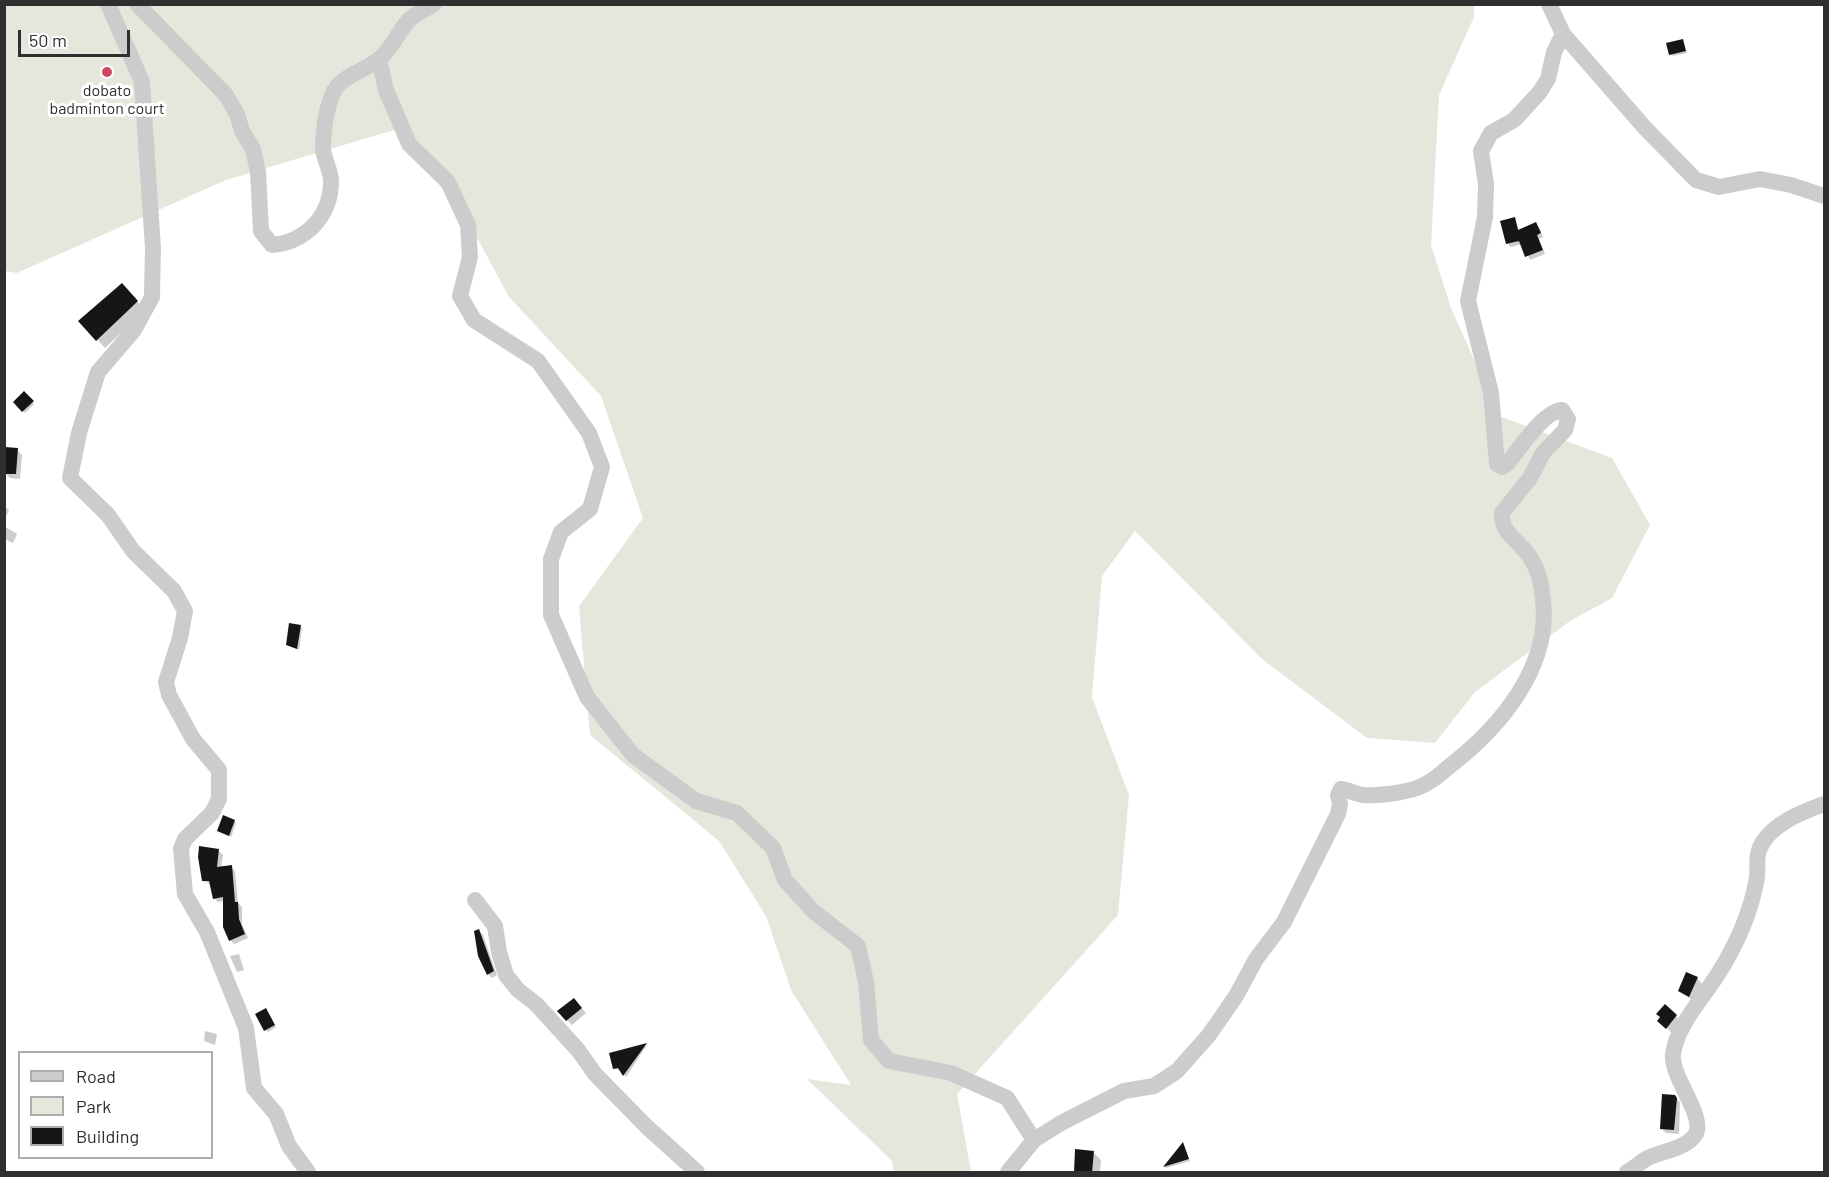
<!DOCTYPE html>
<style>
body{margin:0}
#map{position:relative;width:1829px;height:1177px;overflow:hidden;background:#fff;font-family:Barlow,sans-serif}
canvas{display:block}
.frame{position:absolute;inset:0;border:6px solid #2f2f2f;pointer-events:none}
.legend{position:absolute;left:18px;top:1051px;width:195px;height:108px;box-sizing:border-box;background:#fff;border:2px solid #acacac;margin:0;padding:8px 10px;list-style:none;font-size:18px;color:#2f2f2f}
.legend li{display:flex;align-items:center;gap:12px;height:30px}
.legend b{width:30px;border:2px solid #acacac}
.scale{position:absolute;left:18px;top:30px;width:112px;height:27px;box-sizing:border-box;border:3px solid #2f2f2f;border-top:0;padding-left:8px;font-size:18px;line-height:21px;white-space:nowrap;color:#2f2f2f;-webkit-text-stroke:4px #fff;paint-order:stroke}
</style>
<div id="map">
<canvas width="1829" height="1177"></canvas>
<div class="frame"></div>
<ul class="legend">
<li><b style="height:8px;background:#ccc"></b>Road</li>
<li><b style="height:16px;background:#e4e8dc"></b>Park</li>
<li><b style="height:16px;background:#161616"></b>Building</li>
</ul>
<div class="scale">50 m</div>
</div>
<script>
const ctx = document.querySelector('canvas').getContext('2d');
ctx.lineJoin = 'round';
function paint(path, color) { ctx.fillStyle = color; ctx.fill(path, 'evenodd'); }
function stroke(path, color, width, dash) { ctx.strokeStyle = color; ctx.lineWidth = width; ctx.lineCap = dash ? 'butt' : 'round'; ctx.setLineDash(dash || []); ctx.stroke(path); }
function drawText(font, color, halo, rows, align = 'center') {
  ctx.font = font + ' Barlow,sans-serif'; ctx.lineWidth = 6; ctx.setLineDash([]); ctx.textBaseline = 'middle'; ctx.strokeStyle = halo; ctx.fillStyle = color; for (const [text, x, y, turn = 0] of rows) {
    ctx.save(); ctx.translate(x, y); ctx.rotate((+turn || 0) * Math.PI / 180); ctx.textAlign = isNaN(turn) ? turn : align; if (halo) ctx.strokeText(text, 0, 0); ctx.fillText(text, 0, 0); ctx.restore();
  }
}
paint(new Path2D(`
 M5,5H1474V17L1439,95L1431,245L1451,308L1499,416L1612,458L1650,525L1612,598L1570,621L1475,692L1435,743L1367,738L1262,659L1135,531L1102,576L1092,697L1129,795L1118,915L957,1094L971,1172H894L892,1161L807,1079L851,1085L791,990L766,916L719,841L590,735L579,606L643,518L601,396L509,297L468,221L404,127L226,180L17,273L5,271Z`), '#e4e8dc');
paint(new Path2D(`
 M1683,41L1687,53L1673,56L1670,54Z
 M1514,219L1520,231L1535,224L1539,227L1543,237L1539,239L1545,254L1530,260L1522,244L1511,247L1508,244L1502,222Z
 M129,293L145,310L105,348L80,321Z
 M24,393L34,404L25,413L15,402Z
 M17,450L22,455L20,479L10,478L5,473Z
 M4,506L9,510L4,521Z
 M4,526L17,534L13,543L4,539Z
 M300,626L302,628L299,650L287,645Z
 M234,821L236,823L231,837L219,831Z
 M219,851L223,855L221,868L231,867L235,871L238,903L242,907V924L248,938L234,944L230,940L224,901L218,902L214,898L211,884L203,881Z
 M479,931L483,935L497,975L492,978L488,974Z
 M239,954L244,970L237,972L230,956Z
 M1697,978L1702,984L1694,1001L1679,991Z
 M579,1005L586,1013L572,1025L559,1012Z
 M1665,1006L1681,1021L1672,1033L1659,1021Z
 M267,1012L276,1027L268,1032L266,1030Z
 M205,1031L217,1034L215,1045L204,1041Z
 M647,1045L626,1077L621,1070L614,1069L610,1054Z
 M1675,1097L1680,1102L1679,1134L1666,1133L1661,1128Z
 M1183,1144L1190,1161L1166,1168L1165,1167Z
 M1093,1152L1101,1160L1100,1172H1075Z`), '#0003');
paint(new Path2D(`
 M1683,39L1686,51L1669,55L1666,43Z
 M1515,217L1518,230L1536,222L1541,233L1537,235L1543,250L1525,257L1519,241L1506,244L1500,221Z
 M122,283L138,301L96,341L78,321Z
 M24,391L34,401L22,412L13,402Z
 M5,447L18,448L16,474H4Z
 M289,623L301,625L297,649L286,645Z
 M223,815L235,820L229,836L217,831Z
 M199,846L219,849L217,867L232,865L235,902H238L239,919L245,934L229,941L223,927V897L213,899L209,881H202L198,857Z
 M479,929L494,971L487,975L478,956L474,931Z
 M1686,972L1698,977L1689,997L1678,991Z
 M574,998L582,1008L566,1021L557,1011Z
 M1665,1004L1677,1015L1666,1029L1657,1021L1660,1017L1656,1014Z
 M266,1008L275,1025L264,1031L255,1014Z
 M647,1043L623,1076L618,1068L613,1069L609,1053Z
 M1662,1094L1675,1095L1677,1098L1674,1130L1660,1129Z
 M1183,1142L1189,1159L1163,1167Z
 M1075,1149L1094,1151L1092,1173H1074Z`), '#161616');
stroke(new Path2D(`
 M108,4L142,82L153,248L152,297L134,330L98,372L79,433L70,478L108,515L133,551L174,591L185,611L180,638L166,682L169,695L193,739L219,770V799L212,813L185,839L181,849L185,894L207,932L246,1028L254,1088L276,1114L289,1146L308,1172
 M137,4L226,95L237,114L242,131L253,149L258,172L261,231L272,245C306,242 331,216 331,181C331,170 324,160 323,149C323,132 326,111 332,95C340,75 364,72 379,59C392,49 398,31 410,19C417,13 426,9 434,4
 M1549,4L1563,34L1645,128L1696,180L1719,187L1760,179L1791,185L1824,196
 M379,59L386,90L409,144L448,182L468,225L470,257L460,296L474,320L538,361L589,433L602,467L590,509L561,532L551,559V615L587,697L633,755L696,801L737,813L773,848L785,880L813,911L858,946L866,982L871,1040L889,1061L951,1073L1007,1098L1034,1140
 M475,900L495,926L499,952L506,975L518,990L536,1004L578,1050L595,1074L647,1127L697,1172
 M1008,1172L1034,1140L1061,1123L1124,1091L1154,1086L1177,1071L1209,1035L1236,996L1256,959L1284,922L1338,814L1340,804L1338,795L1341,789C1349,790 1356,794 1363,795C1379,796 1402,793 1417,788C1431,783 1440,774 1451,765C1500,727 1551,667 1543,600C1542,586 1538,569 1530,557C1520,541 1501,535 1502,513L1530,478L1543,453L1565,430L1568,419L1562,410C1542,412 1519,450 1507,464L1502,467L1497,464L1491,393L1468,301L1485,217L1486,184L1481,151L1491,133L1514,120L1539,93L1548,79L1554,52L1563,34
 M1627,1172C1634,1168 1640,1163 1646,1159C1660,1151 1685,1150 1695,1135C1707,1118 1670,1076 1673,1054C1677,1025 1703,998 1718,974C1736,946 1752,910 1757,877C1758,869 1756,858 1759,850C1768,825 1802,812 1824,804`), '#ccc', 16);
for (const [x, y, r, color] of [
 [107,72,6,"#d04860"]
]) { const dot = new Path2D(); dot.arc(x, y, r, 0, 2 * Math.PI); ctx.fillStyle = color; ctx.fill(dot); stroke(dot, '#fff', 2); }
drawText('16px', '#2f2f2f', '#fff', [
 ["dobato",107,91],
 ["badminton court",107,109]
]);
</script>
